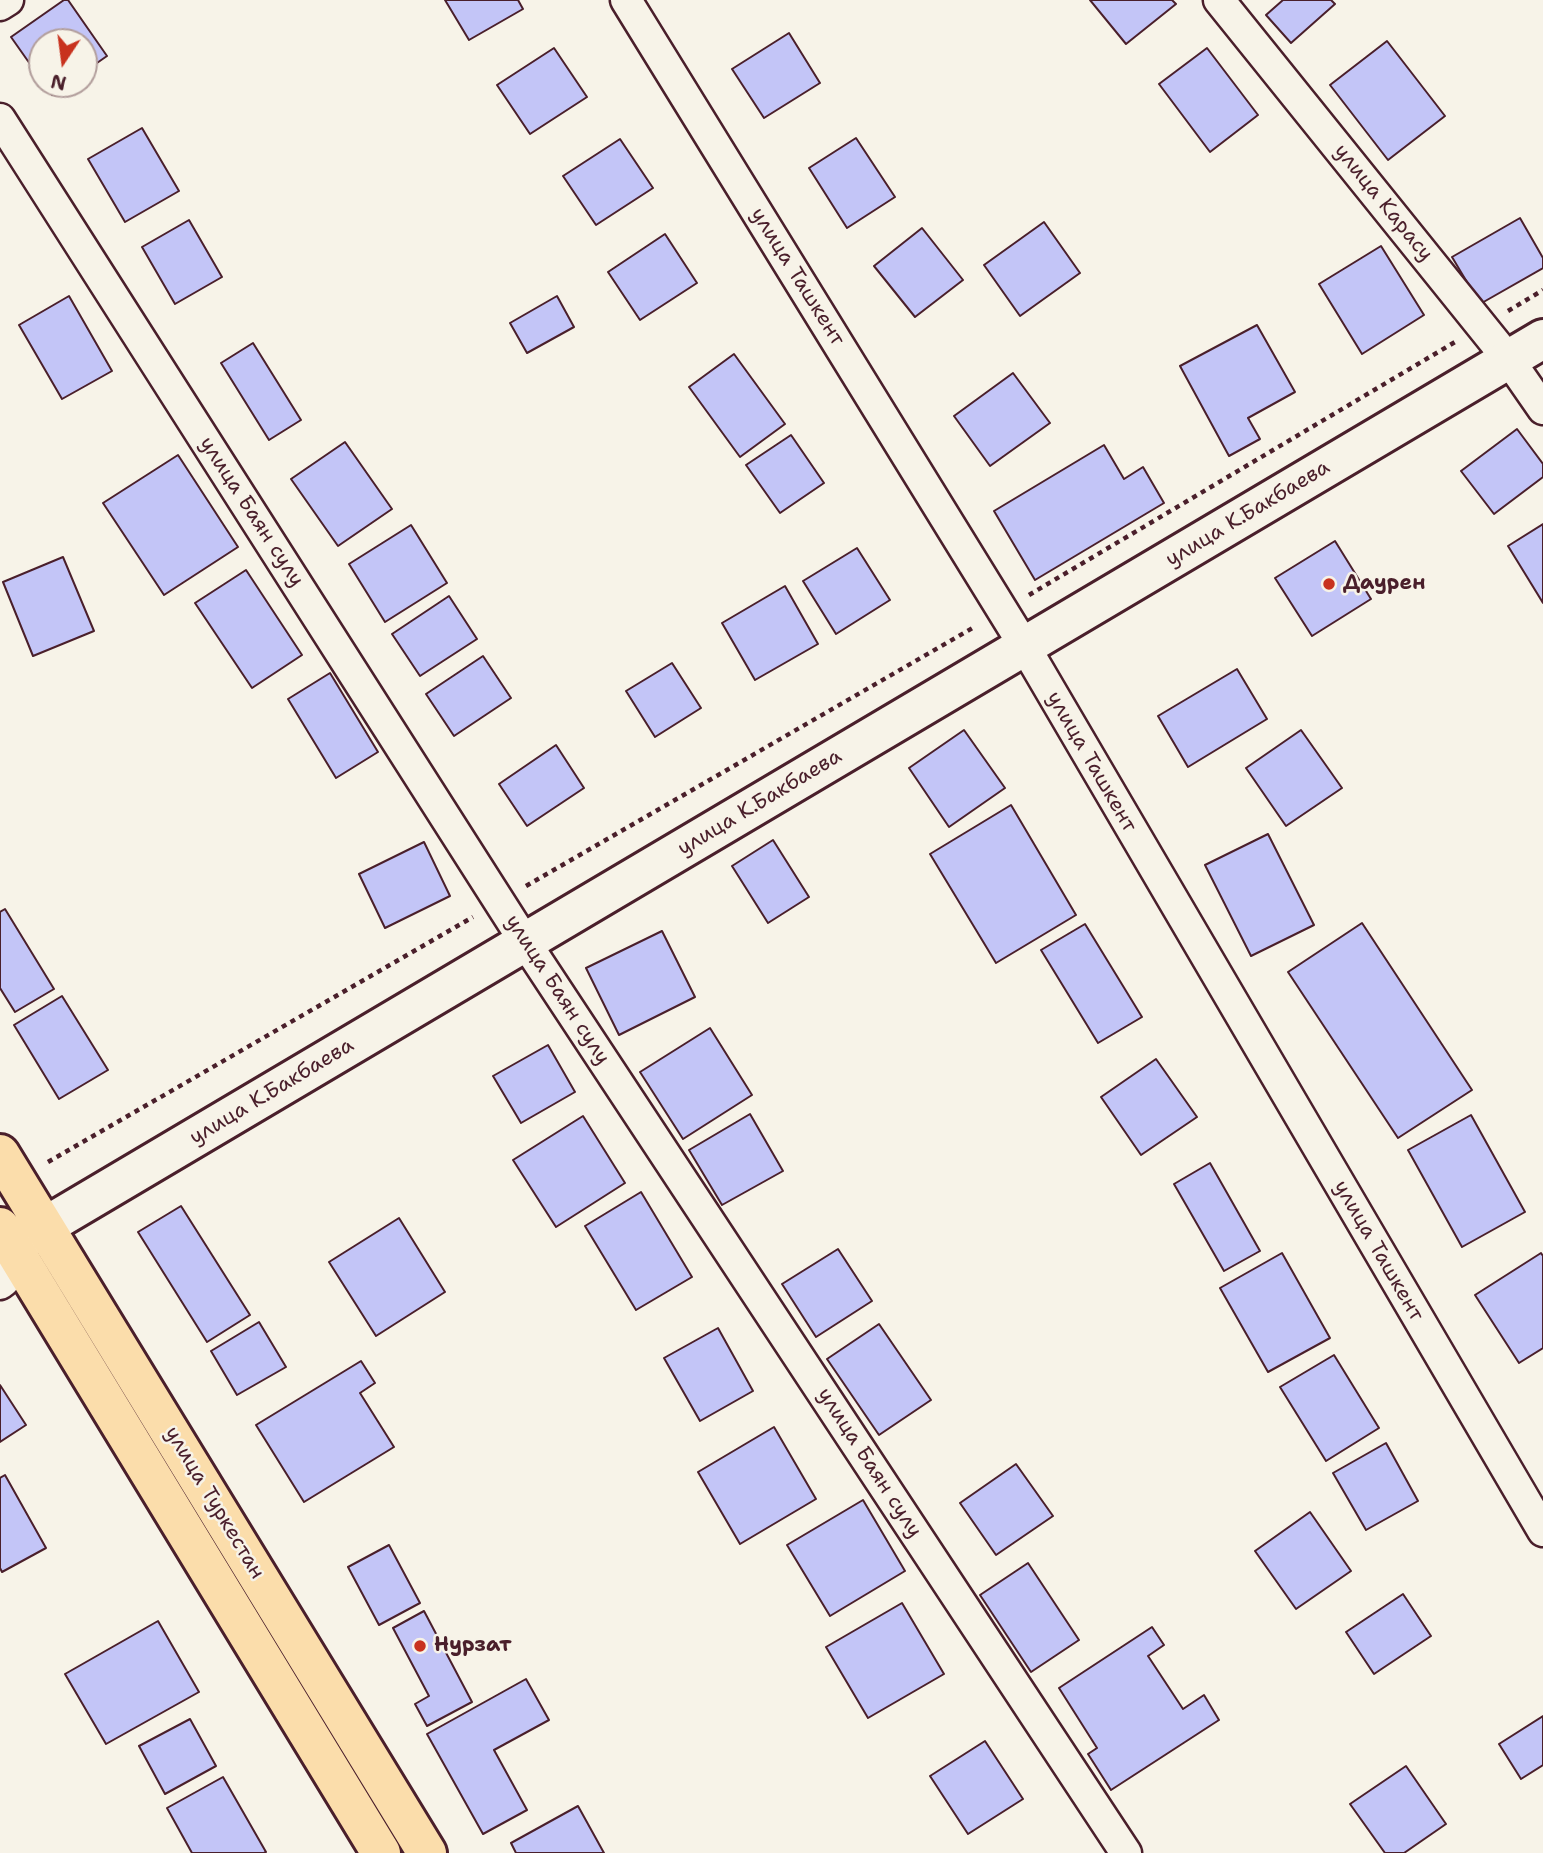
<!DOCTYPE html>
<meta charset="utf-8">
<style>
body{margin:0}
#map{position:relative;width:1543px;height:1853px;overflow:hidden;background:#f7f3e8;font-family:"Shantell Sans",sans-serif}
canvas{display:block}
.north{position:absolute;left:28px;top:28px;width:70px;height:70px;box-sizing:border-box;background:#f7f3e8;border:2px solid #b29e9c;border-radius:50%;rotate:193deg;font-size:19px;font-weight:700;line-height:28px;text-align:center;color:#4a1f2b}
.north::after{content:'';display:block;margin:auto;width:24px;height:32px;background:#c8321e;clip-path:polygon(50% 0,100% 100%,50% 72%,0 100%)}
</style>
<div id="map">
<canvas width="1543" height="1853"></canvas>
<div class="north">N</div>
</div>
<script>
const ctx = document.querySelector('canvas').getContext('2d');
ctx.lineJoin = 'round';
function paint(path, color) { ctx.fillStyle = color; ctx.fill(path, 'evenodd'); }
function stroke(path, color, width, dash) { ctx.strokeStyle = color; ctx.lineWidth = width; ctx.lineCap = dash ? 'butt' : 'round'; ctx.setLineDash(dash || []); ctx.stroke(path); }
function drawText(font, color, halo, rows, align = 'center') {
  ctx.font = font + ' "Shantell Sans",sans-serif'; ctx.lineWidth = 5; ctx.setLineDash([]); ctx.textBaseline = 'middle'; ctx.strokeStyle = halo; ctx.fillStyle = color; for (const [text, x, y, turn = 0] of rows) {
    ctx.save(); ctx.translate(x, y); ctx.rotate((+turn || 0) * Math.PI / 180); ctx.textAlign = isNaN(turn) ? turn : align; if (halo) ctx.strokeText(text, 0, 0); ctx.fillText(text, 0, 0); ctx.restore();
  }
}
const building = new Path2D(`
 M64,0H68L107,56L84,72V42H42V81L11,37Z
 M445,0H518L523,9L469,40Z
 M1090,0H1172L1176,4L1126,44Z
 M1283,0H1331L1335,4L1291,43L1266,15Z
 M789,33L820,83L764,118L732,69Z
 M1387,41L1445,116L1388,160L1330,85Z
 M554,48L587,97L530,134L497,85Z
 M1207,48L1258,115L1210,152L1159,84Z
 M44,84H67L52,95Z
 M142,128L179,191L125,222L88,159Z
 M856,138L895,197L847,228L809,168Z
 M620,139L653,188L596,225L563,176Z
 M1520,218L1543,258V268L1480,304L1452,257Z
 M189,220L222,277L175,304L142,247Z
 M1044,222L1080,273L1020,316L984,265Z
 M922,228L963,280L915,317L874,266Z
 M665,234L697,283L640,320L608,272Z
 M1381,246L1424,315L1362,354L1319,284Z
 M69,296L112,371L62,399L19,325Z
 M557,296L574,327L527,353L510,323Z
 M1257,325L1295,392L1248,418L1260,439L1229,456L1180,366Z
 M253,343L301,420L269,440L221,363Z
 M734,354L785,424L740,457L689,387Z
 M1013,373L1050,423L990,466L954,416Z
 M1517,429L1543,464V477L1494,514L1461,471Z
 M791,435L824,483L780,513L746,465Z
 M345,442L392,509L338,546L291,479Z
 M1104,445L1124,479L1143,467L1164,503L1035,580L994,511Z
 M178,455L238,547L164,595L103,503Z
 M1543,524V603L1508,546Z
 M411,525L447,583L385,622L349,564Z
 M1335,541L1371,599L1312,636L1275,578Z
 M857,548L890,600L836,634L803,581Z
 M63,557L94,631L33,656L3,582Z
 M246,570L302,655L252,688L195,603Z
 M785,586L818,644L755,680L722,623Z
 M449,596L477,639L420,676L392,634Z
 M483,656L511,698L454,736L426,694Z
 M672,663L701,708L655,737L626,691Z
 M1237,669L1267,719L1188,767L1158,716Z
 M330,673L378,752L336,778L288,699Z
 M964,730L1005,788L949,827L909,768Z
 M1301,730L1342,788L1286,826L1246,768Z
 M556,745L584,788L527,826L499,784Z
 M1011,805L1076,915L996,963L930,854Z
 M1268,834L1314,925L1251,956L1205,865Z
 M773,840L809,897L768,923L732,866Z
 M424,842L450,896L385,928L359,874Z
 M5,909L54,989L15,1012L0,988V912Z
 M1362,923L1472,1090L1398,1138L1288,972Z
 M1085,924L1142,1017L1098,1043L1041,950Z
 M662,931L695,997L619,1035L586,968Z
 M62,996L108,1070L59,1099L14,1025Z
 M710,1028L752,1095L683,1139L640,1072Z
 M548,1045L575,1092L521,1123L493,1076Z
 M1156,1059L1197,1117L1141,1155L1101,1097Z
 M750,1114L783,1171L722,1205L689,1150Z
 M1471,1115L1525,1212L1462,1247L1408,1150Z
 M583,1116L625,1183L556,1227L513,1160Z
 M1210,1163L1260,1251L1224,1271L1174,1184Z
 M641,1192L692,1277L636,1310L585,1226Z
 M181,1206L250,1315L207,1342L138,1232Z
 M399,1218L445,1292L376,1336L329,1262Z
 M838,1249L872,1301L816,1337L782,1284Z
 M1282,1253L1330,1338L1268,1372L1220,1288Z
 M1541,1253L1543,1256V1348L1519,1363L1475,1295Z
 M259,1322L286,1367L237,1395L211,1351Z
 M879,1324L931,1400L879,1435L827,1359Z
 M718,1328L753,1391L700,1421L664,1358Z
 M1334,1355L1379,1428L1326,1461L1280,1387Z
 M361,1361L375,1383L360,1393L394,1447L304,1502L256,1425Z
 M0,1385L26,1425L0,1442Z
 M774,1427L816,1499L740,1544L698,1472Z
 M1386,1443L1418,1501L1366,1530L1333,1473Z
 M1016,1464L1053,1516L996,1555L960,1503Z
 M5,1475L46,1548L2,1572L0,1568V1478Z
 M863,1500L905,1571L830,1616L787,1545Z
 M1310,1512L1351,1571L1296,1609L1255,1551Z
 M389,1545L420,1603L379,1625L348,1567Z
 M1028,1563L1079,1640L1031,1672L980,1595Z
 M1403,1594L1431,1636L1374,1674L1346,1632Z
 M902,1603L944,1674L868,1718L826,1647Z
 M424,1611L472,1702L427,1726L415,1704L429,1696L393,1628Z
 M158,1621L199,1692L106,1744L65,1674Z
 M1152,1627L1164,1645L1148,1656L1183,1709L1204,1695L1219,1720L1111,1790L1088,1754L1097,1748L1059,1688Z
 M526,1679L549,1720L494,1750L527,1810L483,1834L427,1734Z
 M1543,1716V1765L1521,1779L1499,1744Z
 M190,1719L216,1766L165,1794L139,1746Z
 M985,1741L1023,1799L968,1834L930,1776Z
 M1406,1766L1446,1824L1404,1853H1385L1350,1804Z
 M223,1777L266,1852L264,1853H192L167,1808Z
 M578,1806L604,1853H516L511,1843Z`);
paint(building, '#c3c5f7');
stroke(building, '#4a1f2b', 2);
const minor = new Path2D(`
 M626,0L1025,647L1543,1531
 M1219,0L1509,360L1543,409
 M0,5L8,0
 M0,119L525,942L1126,1853
 M0,1284L4,1281L12,1246`);
const tertiary = new Path2D(`
 M17,1243L1543,339`);
const trunk = new Path2D(`
 M0,1154L427,1853
 M0,1227L381,1853`);
stroke(minor, '#4a1f2b', 35);
stroke(tertiary, '#4a1f2b', 44);
stroke(trunk, '#4a1f2b', 44);
stroke(new Path2D(`
 M1508,311L1543,290
 M1029,595L1455,342
 M526,886L976,626
 M48,1162L473,917`), '#4a1f2b', 4.5, [5, 5]);
stroke(minor, '#f7f3e8', 30);
stroke(tertiary, '#f7f3e8', 38);
stroke(trunk, '#fbddab', 38);
for (const [x, y, r, color] of [
 [1329,584,7,"#c8321e"],
 [420,1646,7,"#c8321e"]
]) { const dot = new Path2D(); dot.arc(x, y, r, 0, 2 * Math.PI); ctx.fillStyle = color; ctx.fill(dot); stroke(dot, '#f7f3e8', 2.5); }
drawText('21px', '#4a1f2b', '#f7f3e8', [
 ["улица Карасу",1383,203,51],
 ["улица Ташкент",797,277,58],
 ["улица Баян сулу",251,512,57],
 ["улица К.Бакбаева",1248,514,-31],
 ["улица Ташкент",1091,762,60],
 ["улица К.Бакбаева",760,803,-31],
 ["улица Баян сулу",557,990,57],
 ["улица К.Бакбаева",272,1092,-31],
 ["улица Ташкент",1378,1251,60],
 ["улица Баян сулу",869,1463,57],
 ["улица Туркестан",214,1503,59]
]);
drawText('bold 21px', '#4a1f2b', '#f7f3e8', [
 ["Даурен",1343,584],
 ["Нурзат",434,1646]
], 'left');
</script>
